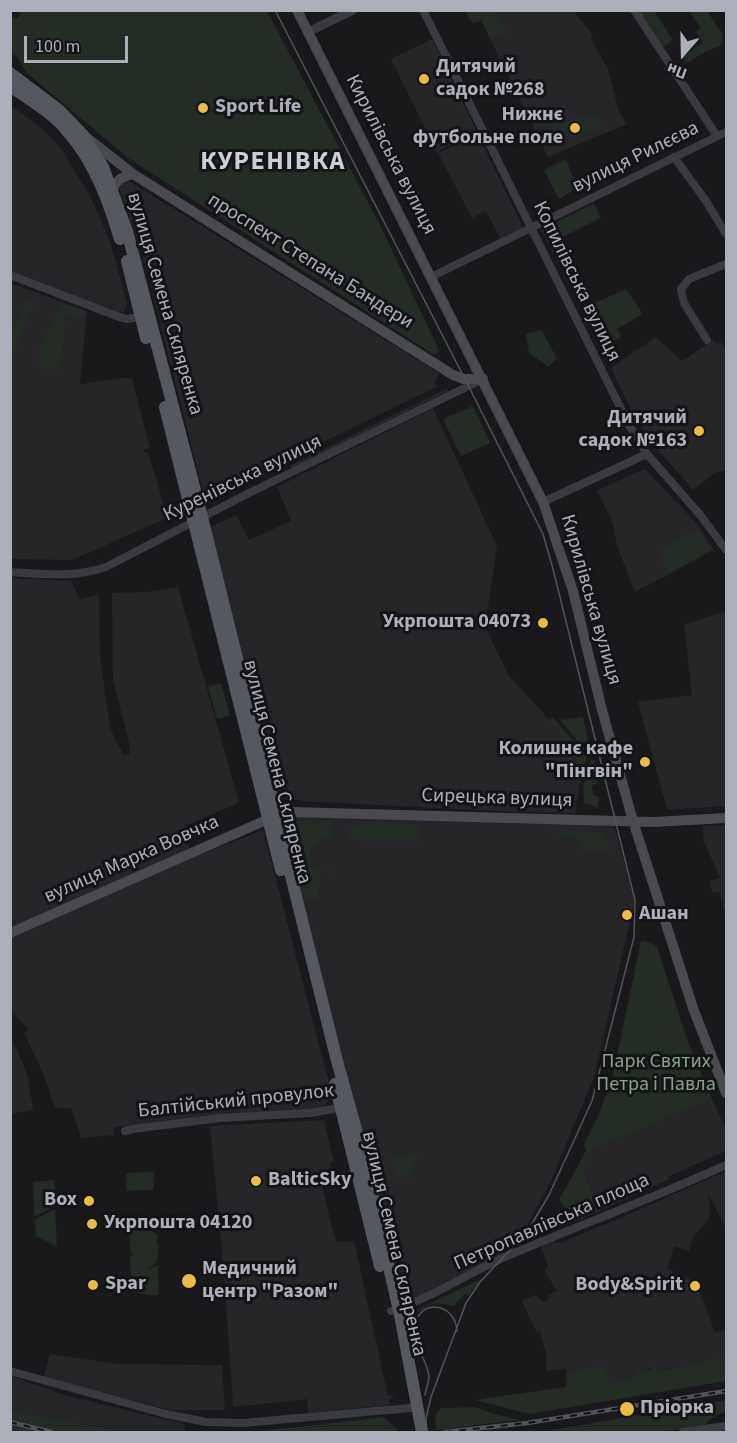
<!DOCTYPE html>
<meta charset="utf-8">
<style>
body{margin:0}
#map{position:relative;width:737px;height:1443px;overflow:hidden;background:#19191b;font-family:"Source Sans 3",sans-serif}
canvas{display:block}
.frame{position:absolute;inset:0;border:12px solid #acafba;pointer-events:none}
.north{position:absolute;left:653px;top:24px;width:60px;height:60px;-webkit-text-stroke:4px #141416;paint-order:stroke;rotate:200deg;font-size:16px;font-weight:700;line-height:24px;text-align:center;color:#acafba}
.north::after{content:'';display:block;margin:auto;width:21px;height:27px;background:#acafba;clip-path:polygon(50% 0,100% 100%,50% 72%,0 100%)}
.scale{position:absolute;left:24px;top:36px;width:104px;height:27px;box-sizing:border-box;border:3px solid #acafba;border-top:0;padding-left:8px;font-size:18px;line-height:21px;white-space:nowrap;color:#acafba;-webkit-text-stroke:4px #141416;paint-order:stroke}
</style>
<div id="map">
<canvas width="737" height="1443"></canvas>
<div class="frame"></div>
<div class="north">Пн</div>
<div class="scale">100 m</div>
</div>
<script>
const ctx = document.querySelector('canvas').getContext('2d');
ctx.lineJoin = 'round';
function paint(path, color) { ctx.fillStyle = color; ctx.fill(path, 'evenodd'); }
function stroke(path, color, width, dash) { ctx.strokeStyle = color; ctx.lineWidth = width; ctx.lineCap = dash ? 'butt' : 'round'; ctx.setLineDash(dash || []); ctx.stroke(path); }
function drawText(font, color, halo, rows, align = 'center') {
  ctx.font = font + ' "Source Sans 3",sans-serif'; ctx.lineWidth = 6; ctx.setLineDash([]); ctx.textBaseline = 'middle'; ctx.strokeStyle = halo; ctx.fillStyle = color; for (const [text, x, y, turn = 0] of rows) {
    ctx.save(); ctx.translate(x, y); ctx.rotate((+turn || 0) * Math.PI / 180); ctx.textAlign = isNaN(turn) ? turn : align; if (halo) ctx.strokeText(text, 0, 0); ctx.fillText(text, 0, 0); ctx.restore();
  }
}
paint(new Path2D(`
 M492,11H574L593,36L590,38L608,69L619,112L627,124L548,157L479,16Z
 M428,41L474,133L437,152L391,59Z
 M10,105L41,128L60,147L91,198L110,241L127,303L124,312L115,314L11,271Z
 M478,135L523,227L500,238L486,211L472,218L438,153Z
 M129,181L439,373L434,384L438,386L205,500L149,278L134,229L120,191V186L124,182Z
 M10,283L87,311L80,384L123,378H132L150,448L142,451L149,454L167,518L72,560L11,559Z
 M656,337L682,361L714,340L717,345L721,342L726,350V371L725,373L726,376V470L715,473L693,490L657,449L634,416L611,368Z
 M433,408L497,546L485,627L509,676L558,729L567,761L580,782L575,813L514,812L303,801L282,798L277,794L210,527L236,515L249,540L291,521L277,487Z
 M645,469L697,524L714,550L635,592L617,546L613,524L597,490Z
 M11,578L71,581L80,599L99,595L100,657L110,727L117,744L125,756L130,753L129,742L113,680L112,593L147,592L178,587L239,802L184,827L190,851L11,931Z
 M726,611V806L667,810L638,702L692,695L684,625Z
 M329,813L614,826L635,900L594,1077L550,1183L524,1231L506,1252L431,1291L401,1304L278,817Z
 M726,825V919L719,892L713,893L709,881L720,878L704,842L702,826Z
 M263,830L332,1094L327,1103L320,1109L192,1118L114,1127V1135L81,1138L71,1108H55L43,1073L24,1033L29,1029L11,1012L10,937L192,858Z
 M11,1039L17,1049L28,1077L33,1110L11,1114Z
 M712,1099L726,1129V1151L599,1207L583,1167L588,1152Z
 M324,1120L334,1162L330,1163L332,1169L319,1173L333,1231L337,1242L354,1241L388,1396L395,1394L389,1400L390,1405L308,1413L307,1399L233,1407L223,1260L210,1126Z
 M726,1171V1225L725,1226L708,1194L710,1210L708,1220L693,1237L689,1251L674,1246L667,1269L696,1282L715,1332L726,1330V1356L656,1372V1367H652L636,1377L609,1383L567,1372L566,1369L546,1371V1352L540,1332L537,1333L523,1304V1300L535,1295L544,1302L549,1299L548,1295L557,1291L545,1272L548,1266L540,1245L553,1241L560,1243L625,1216Z
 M50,1354L118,1364L222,1365L225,1410H171L43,1378Z
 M11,1376L67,1396L185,1424V1430L184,1432H126L28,1414L11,1408Z`), '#252528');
paint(new Path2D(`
 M22,11H267L380,225L439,350L434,355L128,158L27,73L17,57L11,53V16L17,19Z
 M465,11H495L505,32L490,38L481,20L473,24Z
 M634,11H654L673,40L660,49Z
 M689,11H707L723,35L721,46L707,51L685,64L682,57L703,42L696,32L701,28Z
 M432,39L477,132L474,133L428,41Z
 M590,114L598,116L601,125L598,130L558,142L552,135L550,126Z
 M566,159L577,188L559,199L544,170Z
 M594,203L601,218L563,237L573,259L560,266L541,230Z
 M626,289L643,314L617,329L622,336L605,347L585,307Z
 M27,298L34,301L14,351L11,355V331L12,332Z
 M63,304L85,311L83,319L65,317L61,365L58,369L42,370L38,366L40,346Z
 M541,330L557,358L549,367L529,353L526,334Z
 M447,389L448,391L292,468L290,466Z
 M473,406L490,443L461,456L443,419Z
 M697,529L710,549L670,573L657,553Z
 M221,683L230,716L217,719L208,686Z
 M553,717L587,756L580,782L567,761L558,729L549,720Z
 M583,717L591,753L588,754L560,720Z
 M591,760H594L598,783L591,786L594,795L599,797L598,808L584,803L583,787Z
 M297,819L333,820V838L320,839L311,847L309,861L311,867L330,868V873L327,870L320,871L318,900H305L288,833Z
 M361,822L421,824V842L347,840L346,834Z
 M559,831L605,833L610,852L580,850L579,838L558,836Z
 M641,941L649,942L657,947L688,1042L712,1099L588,1152L583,1168L599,1207L668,1176L669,1179L577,1221L559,1200L586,1151L584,1144L599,1114L612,1079Z
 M415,1153L417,1154L410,1176L398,1179L395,1177L391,1158Z
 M154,1172L153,1190L127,1191L126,1179L130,1178L126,1177V1173Z
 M54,1180L56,1206L34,1217L33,1182Z
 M52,1210H55L57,1245L56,1246L36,1236L35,1220Z
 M130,1221L157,1234L158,1238L156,1241L158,1243C159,1257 159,1262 147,1271L158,1265L159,1295H149L132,1292L131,1283L135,1280L133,1278L131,1280L130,1256L133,1255V1253H130L129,1229L132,1230L134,1228L128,1225Z
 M481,1279L468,1296L465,1294L454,1306L439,1303L432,1304L410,1316V1314L416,1310Z
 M726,1356V1381L529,1414L475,1400L566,1387L567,1372L569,1371L605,1366L609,1383L636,1377L635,1372L652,1369V1367L656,1366L657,1372Z
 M726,1400V1412C717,1414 711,1418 705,1425L661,1432H540Z
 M475,1407L495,1414L520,1420L436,1430L435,1415L441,1408Z
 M10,1408L28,1414L126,1432H11Z
 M383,1417L396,1428L397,1432H254Z`), '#232b25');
stroke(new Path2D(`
 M423,10L629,425L647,454L701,516L726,550
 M634,10L717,136
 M674,157L706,201L726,234
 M10,275L119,317L127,319L145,316
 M431,277L726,132
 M707,340L684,303L681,289L689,279L726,264
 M543,502L647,454
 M10,572C43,574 75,578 106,567L249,493L483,379
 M125,1131L133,1129L220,1118L311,1113L343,1107
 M391,1311C432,1298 468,1273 507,1256C580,1225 654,1198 726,1165
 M10,1371L166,1414L206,1422L243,1423L410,1408
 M683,1432L726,1426`), '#3a3b40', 8);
stroke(new Path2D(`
 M308,32L353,10`), '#3a3b40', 9);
stroke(new Path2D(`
 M297,10L543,502L573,591L602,710L633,821L693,1008L726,1093
 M86,137L133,174L453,375L464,379H483
 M113,192C114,180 122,177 133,174
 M10,933L282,813L292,812L653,822L726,818`), '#484a50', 10);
stroke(new Path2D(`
 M10,73L59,110L83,135L103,167L127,231L202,517L336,1057L365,1162L400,1315L422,1432
 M10,86C30,100 53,113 68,132C94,161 109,202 120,239
 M127,261L146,338
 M165,407L281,870
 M335,1084L380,1266`), '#56585f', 12);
stroke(new Path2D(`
 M275,10L469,387L543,534L553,569L635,900L634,937L592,1101L549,1195L527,1232L480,1282L466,1303L431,1397L426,1419L427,1432
 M425,1395C426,1389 429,1382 429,1376C427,1359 409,1340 416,1321C425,1297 456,1306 457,1331`), '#515359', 1.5);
const rail = new Path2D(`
 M10,1422L51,1432
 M445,1432L527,1423L726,1391`);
stroke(rail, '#515359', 4.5);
stroke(rail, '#141416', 2, [7]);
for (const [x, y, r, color] of [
 [424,79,6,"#e7bd45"],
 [203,108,6,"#e7bd45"],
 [575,128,6,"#e7bd45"],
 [699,431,6,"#e7bd45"],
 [543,623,6,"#e7bd45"],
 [645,762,6,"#e7bd45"],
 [627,915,6,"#e7bd45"],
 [256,1181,6,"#e7bd45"],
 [89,1201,6,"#e7bd45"],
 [92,1224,6,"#e7bd45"],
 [189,1281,8,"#e7bd45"],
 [93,1285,6,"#e7bd45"],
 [695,1286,6,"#e7bd45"],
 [627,1409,8,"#e7bd45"]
]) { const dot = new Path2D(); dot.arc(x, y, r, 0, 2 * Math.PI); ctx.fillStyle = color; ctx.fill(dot); stroke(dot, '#141416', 2); }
drawText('bold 20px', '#acafba', '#141416', [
 ["Дитячий",436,68],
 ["садок №268",436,91],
 ["Sport Life",215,108],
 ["Нижнє",563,116,"right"],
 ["футбольне поле",563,139,"right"],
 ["Дитячий",687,419,"right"],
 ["садок №163",687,442,"right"],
 ["Укрпошта 04073",531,623,"right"],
 ["Колишнє кафе",633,750,"right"],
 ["\"Пінгвін\"",633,773,"right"],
 ["Ашан",639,915],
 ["BalticSky",268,1181],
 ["Box",77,1201,"right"],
 ["Укрпошта 04120",104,1224],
 ["Медичний",202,1270],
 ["центр \"Разом\"",202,1293],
 ["Spar",105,1285],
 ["Body&Spirit",683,1286,"right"],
 ["Пріорка",640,1409]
], 'left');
drawText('20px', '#acafba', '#141416', [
 ["Кирилівська вулиця",390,155,63],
 ["вулиця Рилєєва",636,158,-26],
 ["проспект Степана Бандери",310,262,32],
 ["Копилівська вулиця",576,282,64],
 ["вулиця Семена Скляренка",164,304,74],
 ["Куренівська вулиця",243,479,-26],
 ["Кирилівська вулиця",590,600,74],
 ["вулиця Семена Скляренка",276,772,76],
 ["Сирецька вулиця",497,799,2],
 ["вулиця Марка Вовчка",132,860,-24],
 ["Балтійський провулок",236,1102,-6],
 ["Петропавлівська площа",552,1223,-24],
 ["вулиця Семена Скляренка",393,1244,77]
]);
drawText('20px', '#85a389', '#141416', [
 ["Парк Святих",656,1063],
 ["Петра і Павла",656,1086]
]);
ctx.letterSpacing = '1.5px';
drawText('bold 26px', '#cdcfd6', '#141416', [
 ["КУРЕНІВКА",273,163]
]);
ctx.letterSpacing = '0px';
</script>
